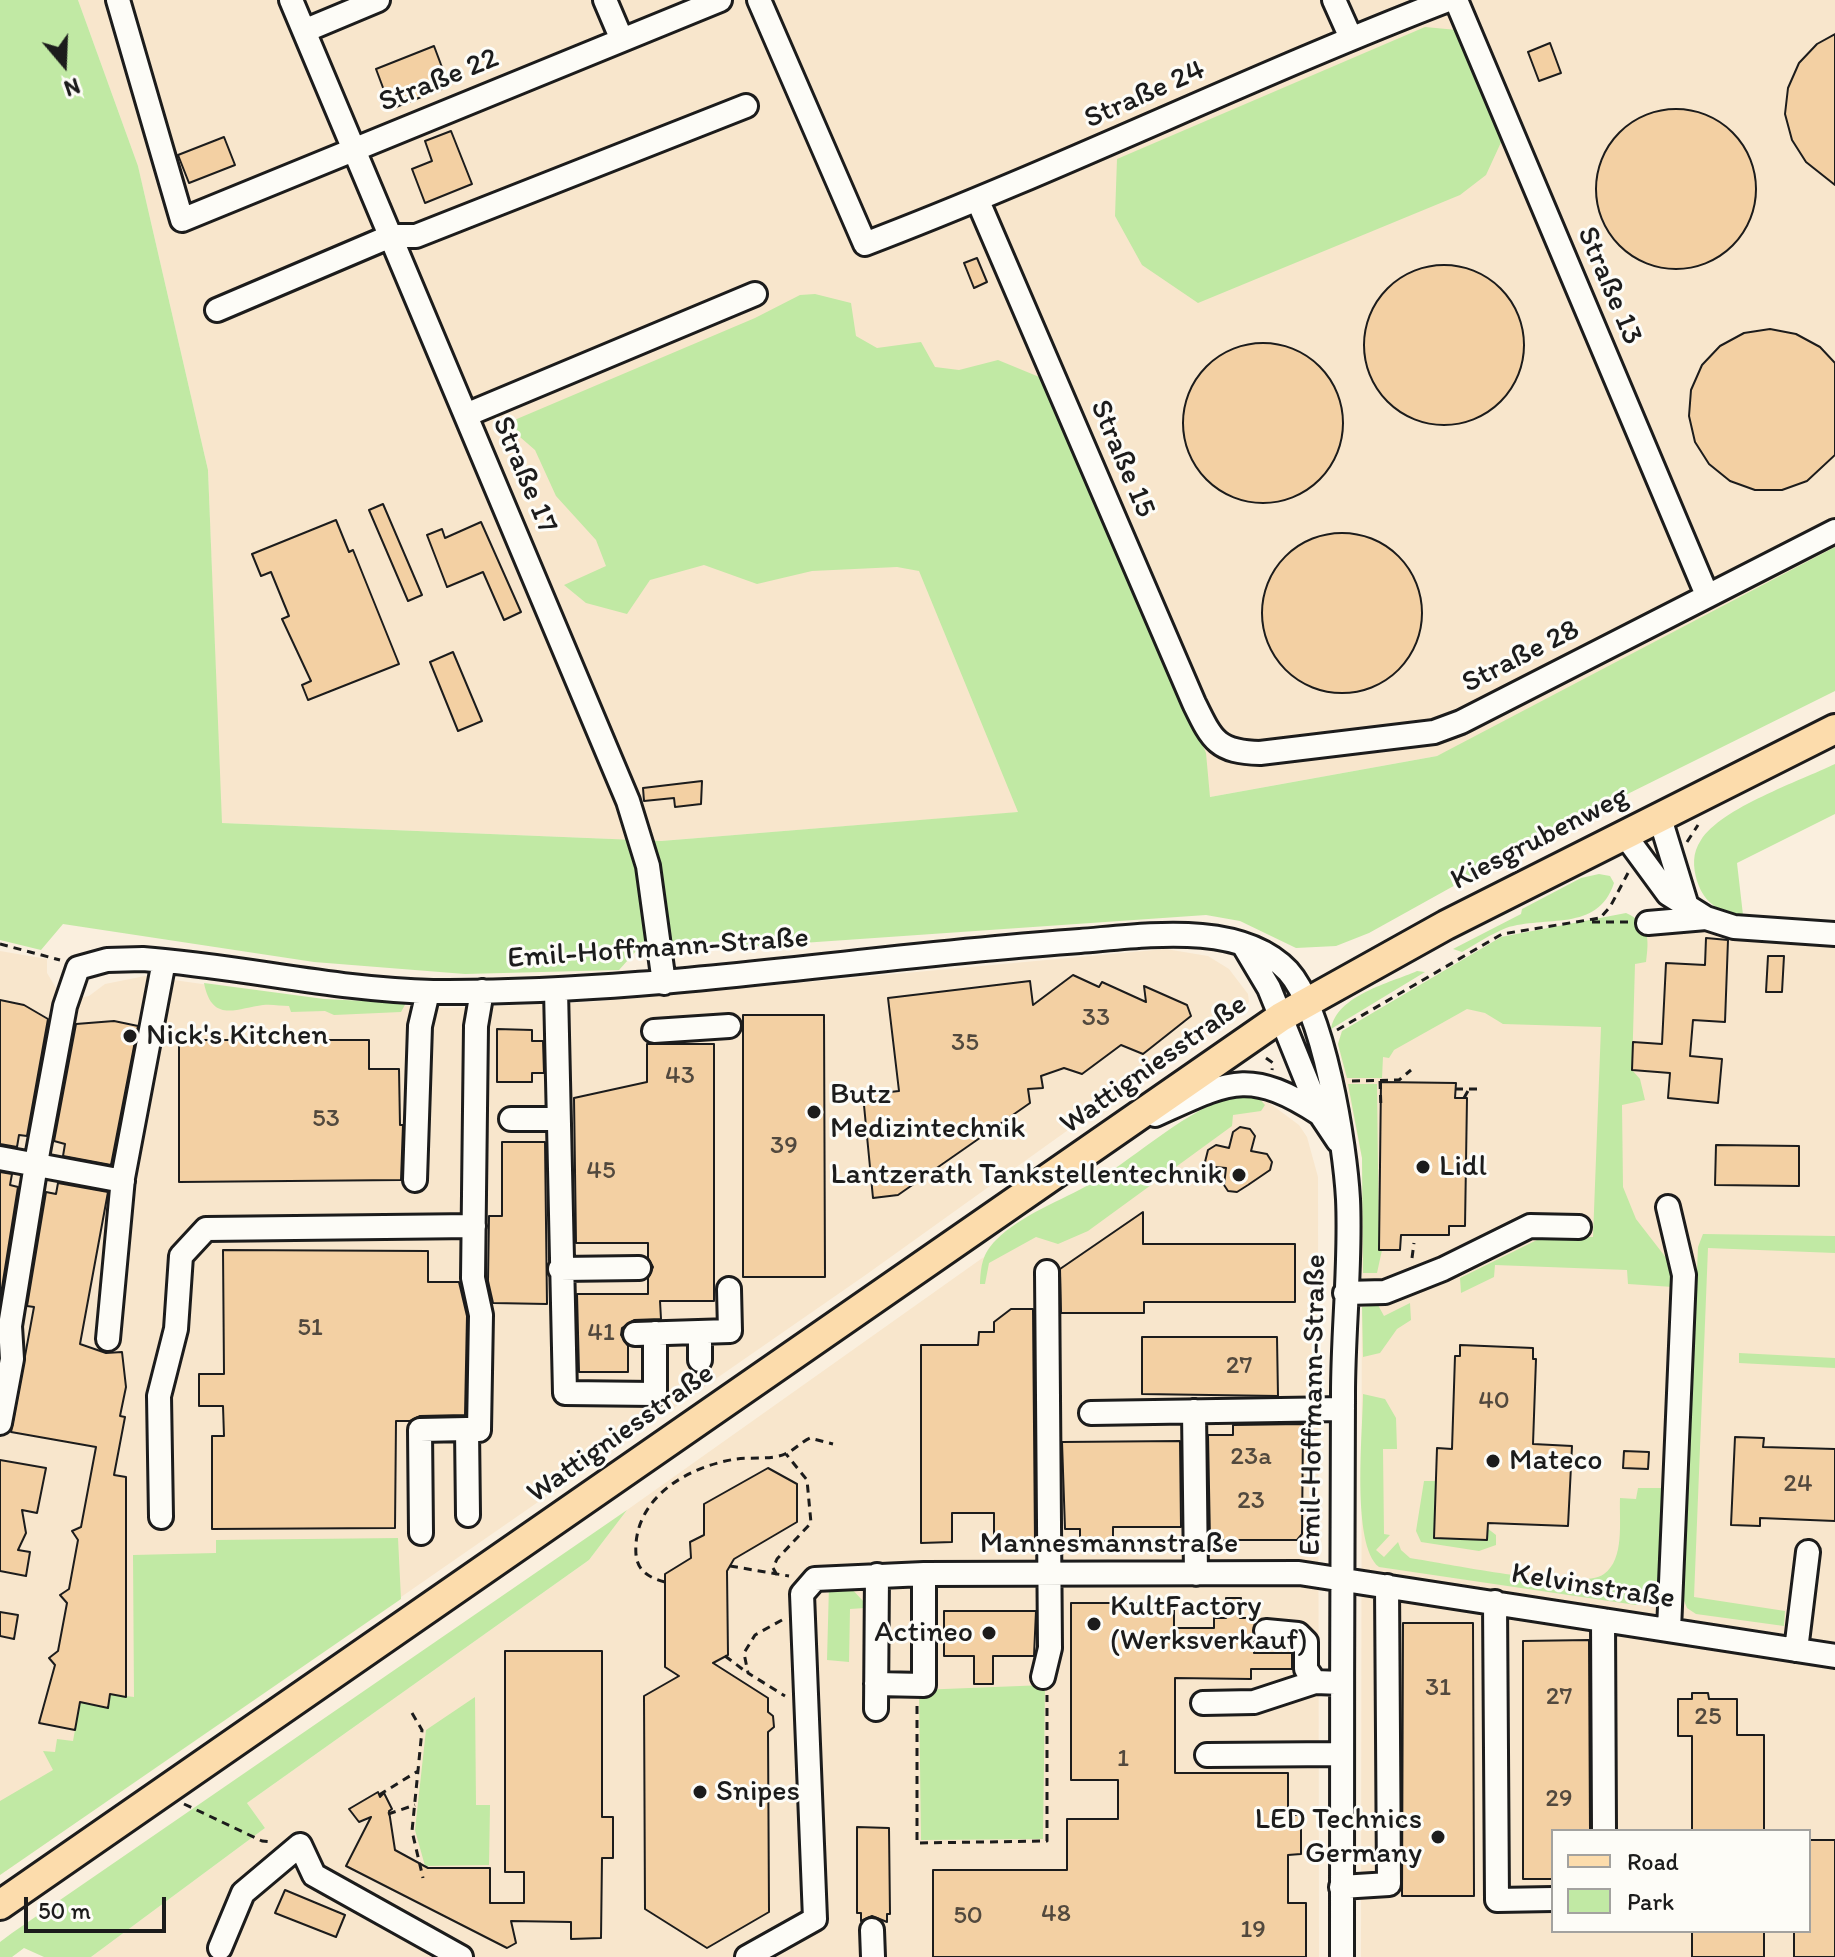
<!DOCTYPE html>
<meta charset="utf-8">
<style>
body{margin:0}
#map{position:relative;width:1835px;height:1957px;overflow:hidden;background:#faefde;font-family:Itim,sans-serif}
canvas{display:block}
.legend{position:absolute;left:1551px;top:1829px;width:260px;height:104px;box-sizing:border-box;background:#fdfcf7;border:2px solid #a3a29f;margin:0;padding:10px 14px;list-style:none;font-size:24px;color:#1c1c1c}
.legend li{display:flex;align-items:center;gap:16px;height:40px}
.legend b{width:40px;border:2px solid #a3a29f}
.north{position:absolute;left:24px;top:24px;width:80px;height:80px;-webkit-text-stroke:6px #fdfcf7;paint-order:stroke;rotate:161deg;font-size:22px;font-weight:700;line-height:32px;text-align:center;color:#1c1c1c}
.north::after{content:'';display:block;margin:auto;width:28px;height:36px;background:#1c1c1c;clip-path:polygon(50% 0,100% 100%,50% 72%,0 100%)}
.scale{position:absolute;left:24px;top:1897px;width:142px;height:36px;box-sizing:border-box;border:4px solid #1c1c1c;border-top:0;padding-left:10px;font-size:24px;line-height:28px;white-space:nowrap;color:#1c1c1c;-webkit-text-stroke:6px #fdfcf7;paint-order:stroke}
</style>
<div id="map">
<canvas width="1835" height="1957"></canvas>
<ul class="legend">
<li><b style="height:10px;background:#fcdcac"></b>Road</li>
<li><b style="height:22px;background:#c1e9a4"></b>Park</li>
</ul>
<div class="north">N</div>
<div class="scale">50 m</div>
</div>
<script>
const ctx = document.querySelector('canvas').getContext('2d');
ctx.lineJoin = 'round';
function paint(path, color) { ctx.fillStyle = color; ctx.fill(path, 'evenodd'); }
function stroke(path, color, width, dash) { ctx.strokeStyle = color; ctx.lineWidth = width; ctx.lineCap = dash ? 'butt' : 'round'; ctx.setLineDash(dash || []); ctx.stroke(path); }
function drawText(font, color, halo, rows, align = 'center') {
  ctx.font = font + ' Itim,sans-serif'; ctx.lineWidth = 6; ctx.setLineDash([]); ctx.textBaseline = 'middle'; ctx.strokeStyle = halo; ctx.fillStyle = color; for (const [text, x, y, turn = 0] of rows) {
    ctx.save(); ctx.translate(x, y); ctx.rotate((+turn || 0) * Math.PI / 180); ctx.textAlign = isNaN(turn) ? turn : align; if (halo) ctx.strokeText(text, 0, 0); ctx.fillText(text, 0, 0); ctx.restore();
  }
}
paint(new Path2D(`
 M78,0H1835V580L1437,756L1210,797L661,841L221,823L208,470L138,166Z
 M1693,928L1736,937L1835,942V1957H1361L1362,1158L1338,1044L1342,1031L1569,937ZM1553,1831H1809V1931H1553Z
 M1166,949L1208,956L1229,969L1248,994L1249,1002L1240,1015L1117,1095L867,1274L0,1875V951L47,959V973L58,991L78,998L89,996L105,984L145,976L331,1002L447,1008L590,1002Z
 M1249,1099L1268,1102L1299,1125L1307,1137L1318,1177L1319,1957H91L265,1828L247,1803L589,1560L627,1510L981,1259Z`), '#f8e6cc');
paint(new Path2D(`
 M0,0H78L138,166L208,470L222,823L661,841L1018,812L919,571L897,567L812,571L757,584L704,565L650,580L627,614L586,603L564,585L606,566L596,540L556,496L535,450L505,424L755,318L800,295L815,294L851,303L856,336L877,348L921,342L935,367L959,370L998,360L1049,381L1206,753L1210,797L1437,756L1835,547V691L1549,833L1369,933L1336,946L1296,948L1240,921L1206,915L687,951L637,950L619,970L465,974L314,962L63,924L41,950L0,940Z
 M1425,27L1457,30L1503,138L1486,175L1460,195L1198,303L1142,265L1115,216L1117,159Z
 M1835,764V814L1737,863L1743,915C1720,912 1705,905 1697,881C1693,867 1692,853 1701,840C1721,808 1800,781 1835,764Z
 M1599,874L1610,876L1614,883C1598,933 1545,915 1506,928C1491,934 1476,944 1462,952L1453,949L1521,914L1522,909L1581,878Z
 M1626,913C1650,924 1649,939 1646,962L1635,964L1632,1070L1640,1079L1645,1100L1622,1105L1623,1187L1636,1219L1667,1259L1673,1287L1628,1284L1627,1270L1495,1265L1494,1277L1461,1293L1460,1278L1543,1237H1593L1601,1027L1503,1024L1485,1013L1467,1009L1394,1050L1389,1058L1383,1057L1382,1078H1347L1338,1044L1342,1031L1501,937Z
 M1417,971L1425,972L1331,1029C1337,995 1390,983 1417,971Z
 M204,983L324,999L406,1003L401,1012L334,1015L325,1011L291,1012L289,1006C281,1006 272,1004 263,1005C237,1008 212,1024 204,983Z
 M1348,1084H1377L1379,1249L1382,1250L1377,1273H1363L1362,1158Z
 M1240,1094L1257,1096L1265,1105L1261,1111L1233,1115L1232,1126L1088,1231L1058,1244L1036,1237L989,1263L985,1284H980C981,1266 982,1254 996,1240C1022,1214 1061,1201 1092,1183C1142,1154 1183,1110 1240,1094Z
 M1703,1234L1835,1236V1253L1708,1248L1694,1597L1785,1611L1784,1626L1696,1614L1687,1608L1683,1598L1698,1247Z
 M1410,1303L1411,1320L1397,1329L1380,1353L1363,1357L1362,1307L1378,1305L1384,1316Z
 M1739,1353L1835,1358V1368L1739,1363Z
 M1363,1394L1385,1399L1396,1418L1397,1449H1383L1384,1534L1390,1535L1376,1550L1384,1557L1398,1542L1401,1550L1410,1558C1445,1563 1579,1592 1604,1574C1625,1559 1619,1521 1620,1498L1636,1499L1638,1488H1665L1661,1581H1656L1653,1598L1636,1605L1379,1567C1351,1545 1363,1430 1363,1394Z
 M1424,1481H1436L1434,1538L1486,1540L1487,1528L1496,1535V1545L1479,1551L1421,1542L1416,1531Z
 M627,1510L589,1560L247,1803L265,1828L91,1957H44L24,1948L12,1957H0V1942L12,1933Z
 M398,1538L401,1599L0,1875V1801L53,1770L43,1751L55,1752L57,1739L73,1741L80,1702L107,1707L110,1694L134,1697L133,1555L216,1553V1540Z
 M829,1585L849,1586L864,1602L865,1608L850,1609L849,1662L827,1660Z
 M1045,1685L1043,1839L921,1840L919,1690Z
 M475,1697L476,1805H490L489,1865L425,1866L415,1830L426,1730Z`), '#c1e9a4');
const building = new Path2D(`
 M1835,34V185L1806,162L1792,140L1785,114L1788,88L1799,63L1817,44Z
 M1550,43L1561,73L1539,81L1528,52Z
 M434,46L449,86L391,109L376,69Z
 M1596 189a80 80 0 1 1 160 0a80 80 0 1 1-160 0Z
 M451,131L472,184L425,203L412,169L432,161L425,141Z
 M224,137L235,165L189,183L178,155Z
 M977,258L987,282L974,288L964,263Z
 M1364 345a80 80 0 1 1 160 0a80 80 0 1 1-160 0Z
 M1770,329L1796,334L1820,347L1835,363V455L1807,481L1782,490H1755L1730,481L1709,464L1695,442L1689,416L1691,390L1702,365L1720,346L1744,333Z
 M1183 423a80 80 0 1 1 160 0a80 80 0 1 1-160 0Z
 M383,504L422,595L408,601L369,510Z
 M336,520L349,552L353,550L399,664L308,700L302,685L311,681L282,619L289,616L271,572L261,576L252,554Z
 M481,522L521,612L504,620L483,572L447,587L427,535L442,529L445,538Z
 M1262 613a80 80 0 1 1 160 0a80 80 0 1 1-160 0Z
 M453,652L482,721L458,731L430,662Z
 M702,781L701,804L675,807L674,798L644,801L643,788Z
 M1706,938L1728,940L1725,1022L1693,1020L1690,1056L1722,1059L1718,1103L1668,1098L1670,1073L1632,1070L1633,1042L1662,1044L1666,963L1705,965Z
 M1768,956H1784L1782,992H1766Z
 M1073,975L1099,987L1102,982L1146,1002L1144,986L1187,1005L1191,1016L1143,1054L1121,1045L1082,1074L1064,1068L1041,1076L1043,1088L1028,1089L1030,1103L898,1195L873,1198L863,1095L899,1091L888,998L1030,981L1033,1005Z
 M0,1000L24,1005L48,1019L27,1136L19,1135L17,1147L0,1144Z
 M743,1015H824L825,1277H743Z
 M114,1021L138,1026L111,1165L63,1156L65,1144L54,1141L76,1024Z
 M497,1029L532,1030V1041H543L544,1073H532V1082H497Z
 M179,1040H369V1069H399L400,1125H403L401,1180L179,1182Z
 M647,1044H714V1301H660L661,1319L634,1320L622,1328L621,1335L628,1346V1372H579L577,1294H648V1278L653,1267L648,1258V1243H576L574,1098L647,1082Z
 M1381,1082L1456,1083L1455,1098H1467L1465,1226H1449V1235H1401L1400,1250H1379Z
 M1240,1127L1250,1129L1255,1136L1251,1151L1267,1154L1272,1162L1270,1170L1248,1185L1237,1192L1228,1191L1224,1185L1226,1168L1204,1166L1208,1150L1216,1145L1229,1148L1233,1132Z
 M502,1142H545L547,1304L493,1303L488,1281L489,1216H502Z
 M1716,1145L1799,1146V1186L1715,1185Z
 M0,1172L12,1174L10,1185L18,1187L0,1300Z
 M58,1183L108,1192L80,1344L106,1353L122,1352L126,1387L120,1416L125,1417L114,1475L126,1477V1697L110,1694L108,1708L80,1702L75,1730L39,1723L55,1665L49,1658L58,1651L67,1603L60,1595L69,1589L78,1540L72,1531L81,1527L96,1447L11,1432L34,1307L27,1306L46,1192L56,1194Z
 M1143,1212V1244H1295V1302H1144V1313H1061L1060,1269Z
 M223,1250L428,1251V1282H459L467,1316L465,1415L420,1416L410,1421H396L395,1528L212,1529V1436H224L223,1406H199V1374H224Z
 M1011,1309H1033L1035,1543H994V1513H952V1542L921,1543V1345H978L979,1332H994V1322Z
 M1142,1337H1277L1278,1396L1142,1394Z
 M1460,1345L1533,1348V1359H1536L1533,1444L1572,1446L1568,1526L1488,1523L1487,1540L1434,1538L1437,1448L1452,1449L1455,1356H1460Z
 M1303,1424L1302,1534L1297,1540H1210L1208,1435H1233V1425Z
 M1735,1437L1764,1438L1763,1447L1835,1449V1521L1760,1518V1526L1731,1525Z
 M1180,1441L1181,1527H1113V1541H1080V1529H1065L1062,1442Z
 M1624,1451L1649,1452L1648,1469L1623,1468Z
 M0,1460L46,1468L37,1513L22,1510L26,1533L18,1550L30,1552L26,1576L0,1571Z
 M768,1468L797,1484V1522L734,1559L727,1571L728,1655L713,1663L768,1698V1712L773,1716L774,1727L768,1732L769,1912L707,1948L645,1909L644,1696L679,1676L665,1667V1574L691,1558L690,1542L704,1535V1504Z
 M1226,1598H1241L1240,1618H1255L1254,1653H1292V1669H1251V1679L1175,1678V1773H1288V1815H1301V1854L1288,1855V1903H1306V1957H933V1870H1067V1819H1118V1780H1071V1603H1174V1628H1214V1618H1226Z
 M944,1611H1036L1034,1656H993V1684H974V1656H944Z
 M0,1612L18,1615L14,1639L0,1636Z
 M1403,1623H1473L1474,1896H1402Z
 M1589,1640L1590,1831H1553V1879H1523V1641Z
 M505,1651H602V1817H613V1858H602L601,1938L571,1939V1922L511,1921L516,1943L507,1948L346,1866L371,1817L359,1822L349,1809L378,1792L380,1797L384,1793L392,1809L389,1811L395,1850L428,1868H490V1903H524V1872H505Z
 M1692,1693H1708L1709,1699H1737V1735H1764V1831H1692V1736H1678V1699H1692Z
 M857,1827L889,1828L890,1914H887V1922L872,1916L861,1921V1913H857Z
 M1809,1840H1835V1957H1794V1931H1809Z
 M285,1890L345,1915L336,1937L275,1913Z
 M1692,1931H1764V1957H1692Z`);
paint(building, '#f3d0a3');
stroke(building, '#1c1c1c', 2);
const minor = new Path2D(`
 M118,0L182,220L720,0
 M291,0L628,801L648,866L664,983
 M605,0L622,40
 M759,0L865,244C1062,169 1251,76 1448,0
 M1334,0L1351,38
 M1456,0L1707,595
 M304,31L378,0
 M978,201L1194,703C1212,740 1217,752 1260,753L1434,732L1461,722L1835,531
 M217,310L391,236H416L746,106
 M466,415L755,294
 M1659,815L1686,903
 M1624,834L1668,894L1706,918L1734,927L1835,934
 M1648,923L1706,918
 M1244,946L1269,988L1320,1114L1338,1141
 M556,990L565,1393L655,1394V1333
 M654,1031L729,1026
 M1155,1115C1228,1082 1248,1067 1320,1114
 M511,1119H558
 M0,1158L123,1181
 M415,1180L420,1026L428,992
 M1668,1207L1684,1275L1669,1630
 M560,1269L639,1268
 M1345,1293L1385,1292L1443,1269L1530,1226L1579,1227
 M635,1334L730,1331L729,1289
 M108,1339L123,1178L164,961
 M700,1360V1332
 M1194,1411L1196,1574
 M1091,1413L1343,1409
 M0,1423L12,1359L10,1326L38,1152L65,1006L78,968L107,960L143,959C240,966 336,990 433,992C651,994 864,956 1080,941C1142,936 1240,920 1288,971C1324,1011 1345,1145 1348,1199C1351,1264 1343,1329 1343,1394C1343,1582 1341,1769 1342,1957
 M468,1515L467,1429L479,1430L481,1315L473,1278L476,1026L482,991
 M161,1517L159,1396L176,1329L181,1256L206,1229L474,1226
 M421,1533L420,1430L467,1429
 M1495,1602L1497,1900L1553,1899
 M1603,1620L1604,1831
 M1266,1631L1298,1634L1306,1642V1669L1315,1682
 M1796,1650L1808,1552
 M1043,1677L1050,1648L1047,1272
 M876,1684L924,1685V1574
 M1203,1703L1254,1702L1315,1682L1342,1683
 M876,1709L877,1575
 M1207,1755L1341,1754
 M1341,1887L1389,1884L1387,1586
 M872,1930L873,1957
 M220,1948L243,1893L300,1845L314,1875L461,1957
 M747,1957L815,1919L802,1594L815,1579L924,1574L1299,1573L1835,1656`);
const major = new Path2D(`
 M0,1905L1281,1017L1446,925L1835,729`);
stroke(minor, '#1c1c1c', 28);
stroke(major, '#1c1c1c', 34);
stroke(new Path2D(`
 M1687,842L1698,825
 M1592,922H1629
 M0,944L60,960
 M1337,1030L1502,934L1600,918L1610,907L1628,873
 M1266,1058L1273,1063L1272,1070
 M1352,1081L1399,1080L1411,1070
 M1380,1081L1381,1109
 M1455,1089H1478
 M1464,1098L1469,1089
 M1412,1258L1414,1243
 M730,1566L789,1576
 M777,1575L773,1568L777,1559L811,1523L807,1480L786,1454
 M665,1582C650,1578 638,1572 636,1555C632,1499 686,1467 736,1459C750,1457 772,1460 785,1454C793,1451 801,1442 810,1438L833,1444
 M782,1620L755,1635L744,1653L748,1673L785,1696
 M725,1656L745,1671
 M917,1706V1843L1047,1841V1695
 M412,1713L422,1730L412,1831L423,1878
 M379,1795L418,1771
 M184,1804L262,1841L272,1842
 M388,1814L415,1805`), '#1c1c1c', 3, [8, 6]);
stroke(minor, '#fdfcf7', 22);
stroke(major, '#fcdcac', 28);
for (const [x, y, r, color] of [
 [130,1036,8,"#1c1c1c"],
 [814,1112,8,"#1c1c1c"],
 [1423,1167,8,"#1c1c1c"],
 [1239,1175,8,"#1c1c1c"],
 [1493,1461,8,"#1c1c1c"],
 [1094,1624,8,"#1c1c1c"],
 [989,1633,8,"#1c1c1c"],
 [700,1792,8,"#1c1c1c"],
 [1438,1837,8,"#1c1c1c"]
]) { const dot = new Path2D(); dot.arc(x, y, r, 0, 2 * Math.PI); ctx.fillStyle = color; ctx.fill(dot); stroke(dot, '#fdfcf7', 3); }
drawText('26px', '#52493e', null, [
 ["33",1096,1018],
 ["35",965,1043],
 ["43",680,1076],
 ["53",326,1119],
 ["39",784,1146],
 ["45",601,1171],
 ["51",310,1328],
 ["41",601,1333],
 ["27",1239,1366],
 ["40",1494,1401],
 ["23a",1251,1457],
 ["24",1798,1484],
 ["23",1251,1501],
 ["31",1438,1688],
 ["27",1559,1697],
 ["25",1708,1717],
 ["1",1123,1759],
 ["29",1559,1799],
 ["48",1056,1914],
 ["50",968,1916],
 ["19",1253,1930]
]);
drawText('30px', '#1c1c1c', '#fdfcf7', [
 ["Straße 22",439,81,-22],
 ["Straße 24",1145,95,-24],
 ["Straße 13",1609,286,67],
 ["Straße 15",1122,459,67],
 ["Straße 17",524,475,67],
 ["Straße 28",1521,657,-27],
 ["Kiesgrubenweg",1540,839,-27],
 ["Emil-Hoffmann-Straße",658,949,-4],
 ["Wattigniesstraße",1154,1065,-35],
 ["Emil-Hoffmann-Straße",1314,1405,-89],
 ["Wattigniesstraße",621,1434,-35],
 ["Mannesmannstraße",1109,1544],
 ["Kelvinstraße",1593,1587,9]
]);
drawText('30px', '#1c1c1c', '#fdfcf7', [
 ["Nick's Kitchen",146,1036],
 ["Butz",830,1095],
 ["Medizintechnik",830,1129],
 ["Lidl",1439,1167],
 ["Lantzerath Tankstellentechnik",1223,1175,"right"],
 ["Mateco",1509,1461],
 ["KultFactory",1110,1607],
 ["(Werksverkauf)",1110,1641],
 ["Actineo",973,1633,"right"],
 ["Snipes",716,1792],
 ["LED Technics",1422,1820,"right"],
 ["Germany",1422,1854,"right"]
], 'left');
</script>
